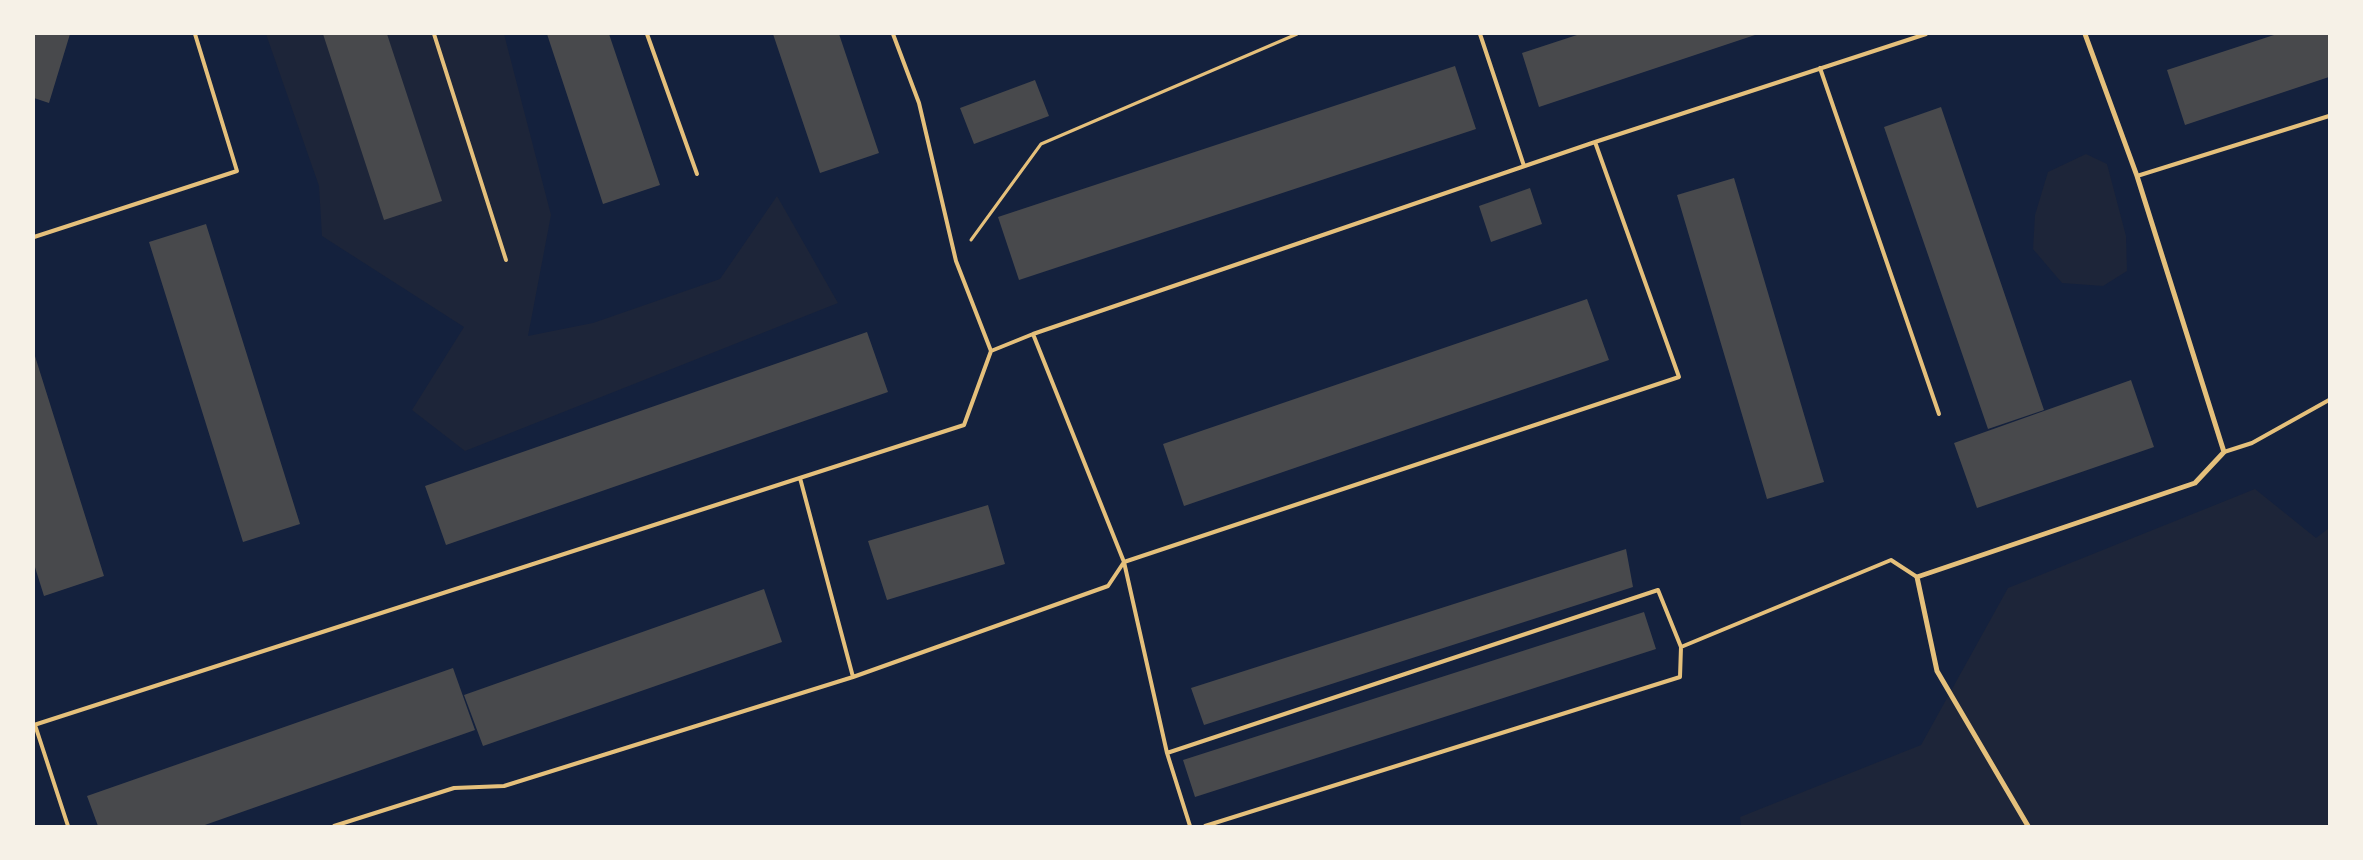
<!DOCTYPE html>
<style>
body{margin:0}
#map{position:relative;width:2363px;height:860px;overflow:hidden;background:#14213d;font-family:"Playfair Display",serif}
canvas{display:block}
.frame{position:absolute;inset:0;border:35px solid #f6f1e7;pointer-events:none}
</style>
<div id="map">
<canvas width="2363" height="860"></canvas>
<div class="frame"></div>
</div>
<script>
const ctx = document.querySelector('canvas').getContext('2d');
ctx.lineJoin = 'round';
function paint(path, color) { ctx.fillStyle = color; ctx.fill(path, 'evenodd'); }
function stroke(path, color, width, dash) { ctx.strokeStyle = color; ctx.lineWidth = width; ctx.lineCap = dash ? 'butt' : 'round'; ctx.setLineDash(dash || []); ctx.stroke(path); }
paint(new Path2D(`
 M266,34H504L551,215L528,336L593,323L720,279L777,196L838,303L465,451L412,410L464,327L322,236L319,186Z
 M2086,154L2107,164L2126,236L2127,271L2103,286L2062,283L2033,249L2035,215L2048,172Z
 M2255,489L2316,538L2329,528V826H1741L1740,817L1921,745L2008,588Z`), '#1d2539');
paint(new Path2D(`
 M34,34H70L49,103L34,98Z
 M323,34H387L442,201L384,220Z
 M547,34H609L660,185L603,204Z
 M773,34H839L879,153L820,173Z
 M1580,34H1758L1539,107L1522,53Z
 M2277,34H2329V77L2185,125L2167,70Z
 M1455,66L1476,129L1019,280L998,217Z
 M1035,80L1049,116L974,144L960,108Z
 M1941,107L2044,410L1988,429L1884,127Z
 M1734,178L1824,482L1767,499L1677,195Z
 M1530,188L1542,224L1491,242L1479,206Z
 M206,224L300,524L243,542L149,242Z
 M1587,299L1609,360L1184,506L1163,444Z
 M867,332L888,392L446,545L425,486Z
 M34,353L104,576L44,596L34,564Z
 M2131,380L2154,447L1977,508L1954,443Z
 M988,505L1005,564L887,600L868,541Z
 M1626,549L1633,587L1204,725L1191,688Z
 M764,589L782,642L483,746L464,695Z
 M1644,612L1656,649L1195,797L1183,760Z
 M453,668L475,730L202,826H98L87,796Z`), '#48494c');
stroke(new Path2D(`
 M971,240L1041,144L1297,34`), '#e5c07b', 3);
stroke(new Path2D(`
 M434,34L506,260
 M647,34L697,174
 M893,34L919,103L956,261L991,351
 M1480,34L1524,166
 M1820,68L1939,414
 M2137,176L2329,116
 M34,237L237,171L195,34
 M1033,334L1124,562L1167,753L1190,826
 M2224,452L2252,443L2329,400
 M800,478L853,677
 M34,725L964,425L991,351L1033,334L1595,142L1926,34
 M35,725L68,826
 M1167,753L1658,590L1681,647
 M334,826L454,788L504,786L853,677L1108,586L1124,562L1679,377L1595,142
 M1205,826L1680,677L1681,647L1891,560L1917,577`), '#e5c07b', 4);
stroke(new Path2D(`
 M2028,826L1937,671L1917,577L2195,483L2224,452L2137,176L2085,34`), '#e5c07b', 5);
</script>
